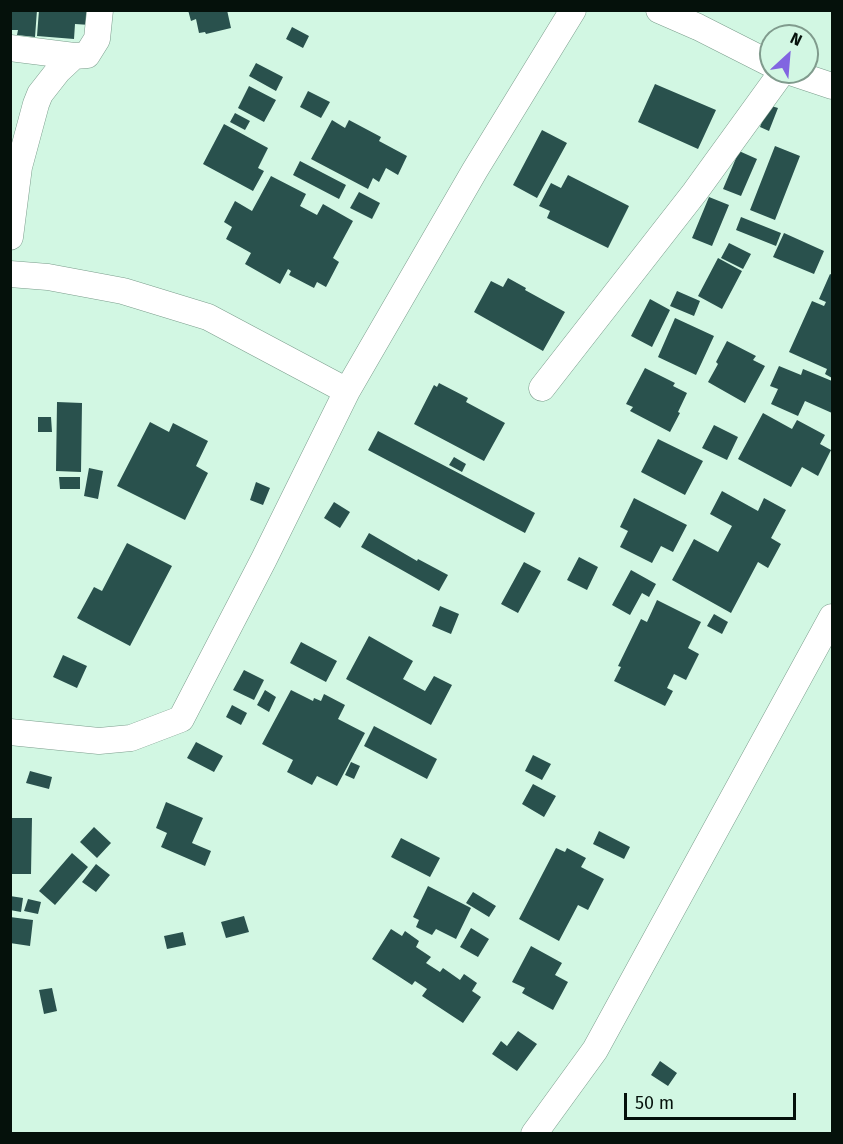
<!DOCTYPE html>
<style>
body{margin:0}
#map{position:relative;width:843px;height:1144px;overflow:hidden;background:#d2f7e3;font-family:"Fira Sans",sans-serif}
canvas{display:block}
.frame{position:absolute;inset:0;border:12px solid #05110b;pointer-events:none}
.north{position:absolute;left:759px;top:24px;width:60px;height:60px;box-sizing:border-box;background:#d2f7e3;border:2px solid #809b8d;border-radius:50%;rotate:26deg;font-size:16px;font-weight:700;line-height:24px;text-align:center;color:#05110b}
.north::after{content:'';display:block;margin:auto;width:21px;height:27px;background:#8165e1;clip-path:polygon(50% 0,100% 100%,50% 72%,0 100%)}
.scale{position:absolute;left:624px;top:1093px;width:172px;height:27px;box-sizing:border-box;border:3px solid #05110b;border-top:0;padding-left:8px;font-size:18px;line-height:21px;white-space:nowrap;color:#05110b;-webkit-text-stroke:4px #d2f7e3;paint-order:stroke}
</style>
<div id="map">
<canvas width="843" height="1144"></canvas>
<div class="frame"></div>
<div class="north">N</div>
<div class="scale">50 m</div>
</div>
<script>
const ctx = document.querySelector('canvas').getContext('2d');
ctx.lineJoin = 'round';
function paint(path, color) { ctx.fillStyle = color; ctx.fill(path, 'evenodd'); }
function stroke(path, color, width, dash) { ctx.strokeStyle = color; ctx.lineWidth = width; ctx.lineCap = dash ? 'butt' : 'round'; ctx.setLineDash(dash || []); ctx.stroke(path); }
paint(new Path2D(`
 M10,10H37L35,37L17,35L18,30H10Z
 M39,10H90V25L75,24L74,39L37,36Z
 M188,10H227L231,28L206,34L205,32L199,33L196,19L191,21Z
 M292,27L309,36L303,48L286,39Z
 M256,63L283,77L276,91L249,76Z
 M655,84L716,110L698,149L638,122Z
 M249,86L276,100L264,122L238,108Z
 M308,91L330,102L321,118L300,107Z
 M768,105L778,108L769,131L760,127Z
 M235,113L250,121L245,130L230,122Z
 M332,120L345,128L349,120L381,137L379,141L407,156L398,175L386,168L379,182L373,178L368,189L311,159Z
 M224,124L268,148L258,168L264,171L253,191L203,164Z
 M542,130L567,143L537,198L513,185Z
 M775,146L800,156L775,220L750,210Z
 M739,151L757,159L741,196L723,189Z
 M300,161L346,185L339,199L293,175Z
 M568,175L629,206L608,248L547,218L550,211L539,206L551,183L561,188Z
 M271,176L306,194L300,206L317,215L323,204L353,221L333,258L339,262L326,287L317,282L314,288L289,275L291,271L288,269L280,284L245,264L251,253L226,239L232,227L224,222L235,201L252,211Z
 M359,192L380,203L372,219L350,208Z
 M709,197L729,205L712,246L692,238Z
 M741,217L781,233L776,246L736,230Z
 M784,233L824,251L814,274L773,257Z
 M729,243L751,254L743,269L721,258Z
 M718,258L742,271L722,309L698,296Z
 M830,274L832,275V378L825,374L827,369L789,352L812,301L824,306L826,302L819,299Z
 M508,278L526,288L525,290L565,312L543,351L474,312L491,281L503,287Z
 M677,291L700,301L694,316L670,306Z
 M650,299L670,310L652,347L631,336Z
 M675,318L714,336L696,375L658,357Z
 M727,341L756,356L753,360L765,366L745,403L708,382L718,364L716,362Z
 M779,366L801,375L803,369L832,381V413L805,401L798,416L771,404L778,389L770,386Z
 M645,368L675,383L673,386L687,393L678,412L680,413L670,432L630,411L633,407L626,404Z
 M439,383L468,398L466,402L505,423L484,461L414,424L434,385L437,387Z
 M57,402L82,403L81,472L56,471Z
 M763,413L792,429L797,420L825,435L820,444L831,450L818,476L802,467L791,487L738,459Z
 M38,417H51L52,432H38Z
 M150,422L169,432L173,423L208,441L196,466L208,473L185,520L117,486Z
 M714,425L738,437L727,460L702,448Z
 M378,431L535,513L525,533L368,450Z
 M658,439L703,461L685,495L641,472Z
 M454,457L466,464L462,472L449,465Z
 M89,468L103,471L98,499L84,496Z
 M59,477H80V489H60Z
 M256,482L270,488L263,505L250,500Z
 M722,491L758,511L764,498L786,510L771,538L781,544L768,568L758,562L731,613L672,580L694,539L718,552L732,526L710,514Z
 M634,498L687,525L673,552L661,546L652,563L620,547L628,531L620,527Z
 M334,502L350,512L340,528L324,518Z
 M369,533L417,561L418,559L448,575L439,591L361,547Z
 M127,543L172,566L130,646L77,618L94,587L102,591Z
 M579,557L598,567L587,590L567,580Z
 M524,562L541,571L518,613L501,604Z
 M631,570L656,584L649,597L642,593L630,615L612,605Z
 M657,600L701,622L688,648L699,654L686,680L674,674L667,688L673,691L665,706L614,681L621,667L618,666L641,619L647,622Z
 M440,606L459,614L451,634L432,626Z
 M714,614L728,622L722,634L707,626Z
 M369,636L413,661L403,679L425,691L434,676L452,685L431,725L346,679Z
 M301,642L337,661L326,682L290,663Z
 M63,655L87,666L77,688L53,677Z
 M244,670L264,680L254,700L233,690Z
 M265,690L276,697L269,712L257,705Z
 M291,690L313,701L314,698L321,701L324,694L345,705L338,719L365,733L337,786L317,776L312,785L287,772L293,760L262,744Z
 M232,705L247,713L241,725L226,717Z
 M374,726L437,759L427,779L364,746Z
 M196,742L223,756L214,772L187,758Z
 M533,755L551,764L542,780L525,771Z
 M351,762L360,766L354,779L345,775Z
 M30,771L52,777L49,789L26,783Z
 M533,784L556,796L544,817L522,804Z
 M166,802L203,818L192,843L211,851L205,866L161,847L167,833L156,828Z
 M10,818H32L31,874H10Z
 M94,827L111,843L97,858L80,842Z
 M599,831L630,847L624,859L593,844Z
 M401,838L440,858L430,877L391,857Z
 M556,848L565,852L567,848L586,858L581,867L604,879L588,910L578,905L559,941L519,919Z
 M72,853L88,867L55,905L39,891Z
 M96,864L110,875L96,892L82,882Z
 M428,886L471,908L456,939L436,929L432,935L416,927L419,920L413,917Z
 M473,892L496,906L489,917L466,903Z
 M10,896L23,898L21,912L10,910Z
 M28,899L41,902L38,914L24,911Z
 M244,916L249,932L226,938L221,922Z
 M10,917L33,920L30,946L10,943Z
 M471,928L489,939L478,957L460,947Z
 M391,929L402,936L405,931L419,941L416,947L431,957L426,963L440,972L443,968L460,980L464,974L477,983L472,991L481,997L463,1023L422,996L427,989L415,981L412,985L372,959Z
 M183,932L186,945L167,949L164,936Z
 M531,946L562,963L555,975L568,982L553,1010L522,993L525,988L512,982Z
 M52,988L57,1011L44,1014L39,990Z
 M518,1031L537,1044L517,1071L492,1054L501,1041L507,1046Z
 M660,1061L677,1073L668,1086L651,1075Z`), '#29514d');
const minor = new Path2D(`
 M659,10L698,27L771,64
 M10,48L74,56
 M790,72L832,86
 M10,237L19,167L36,104L40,94L58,71L74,56L87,55L97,39L100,10
 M10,274L48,277L123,291L208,317L347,391
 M542,388L695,192L782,72
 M10,732L99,741L131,738L181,719L264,559L347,391L475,170L573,10
 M534,1134L595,1050L832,617`);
stroke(minor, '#7b9d8c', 27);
stroke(minor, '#fff', 26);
</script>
